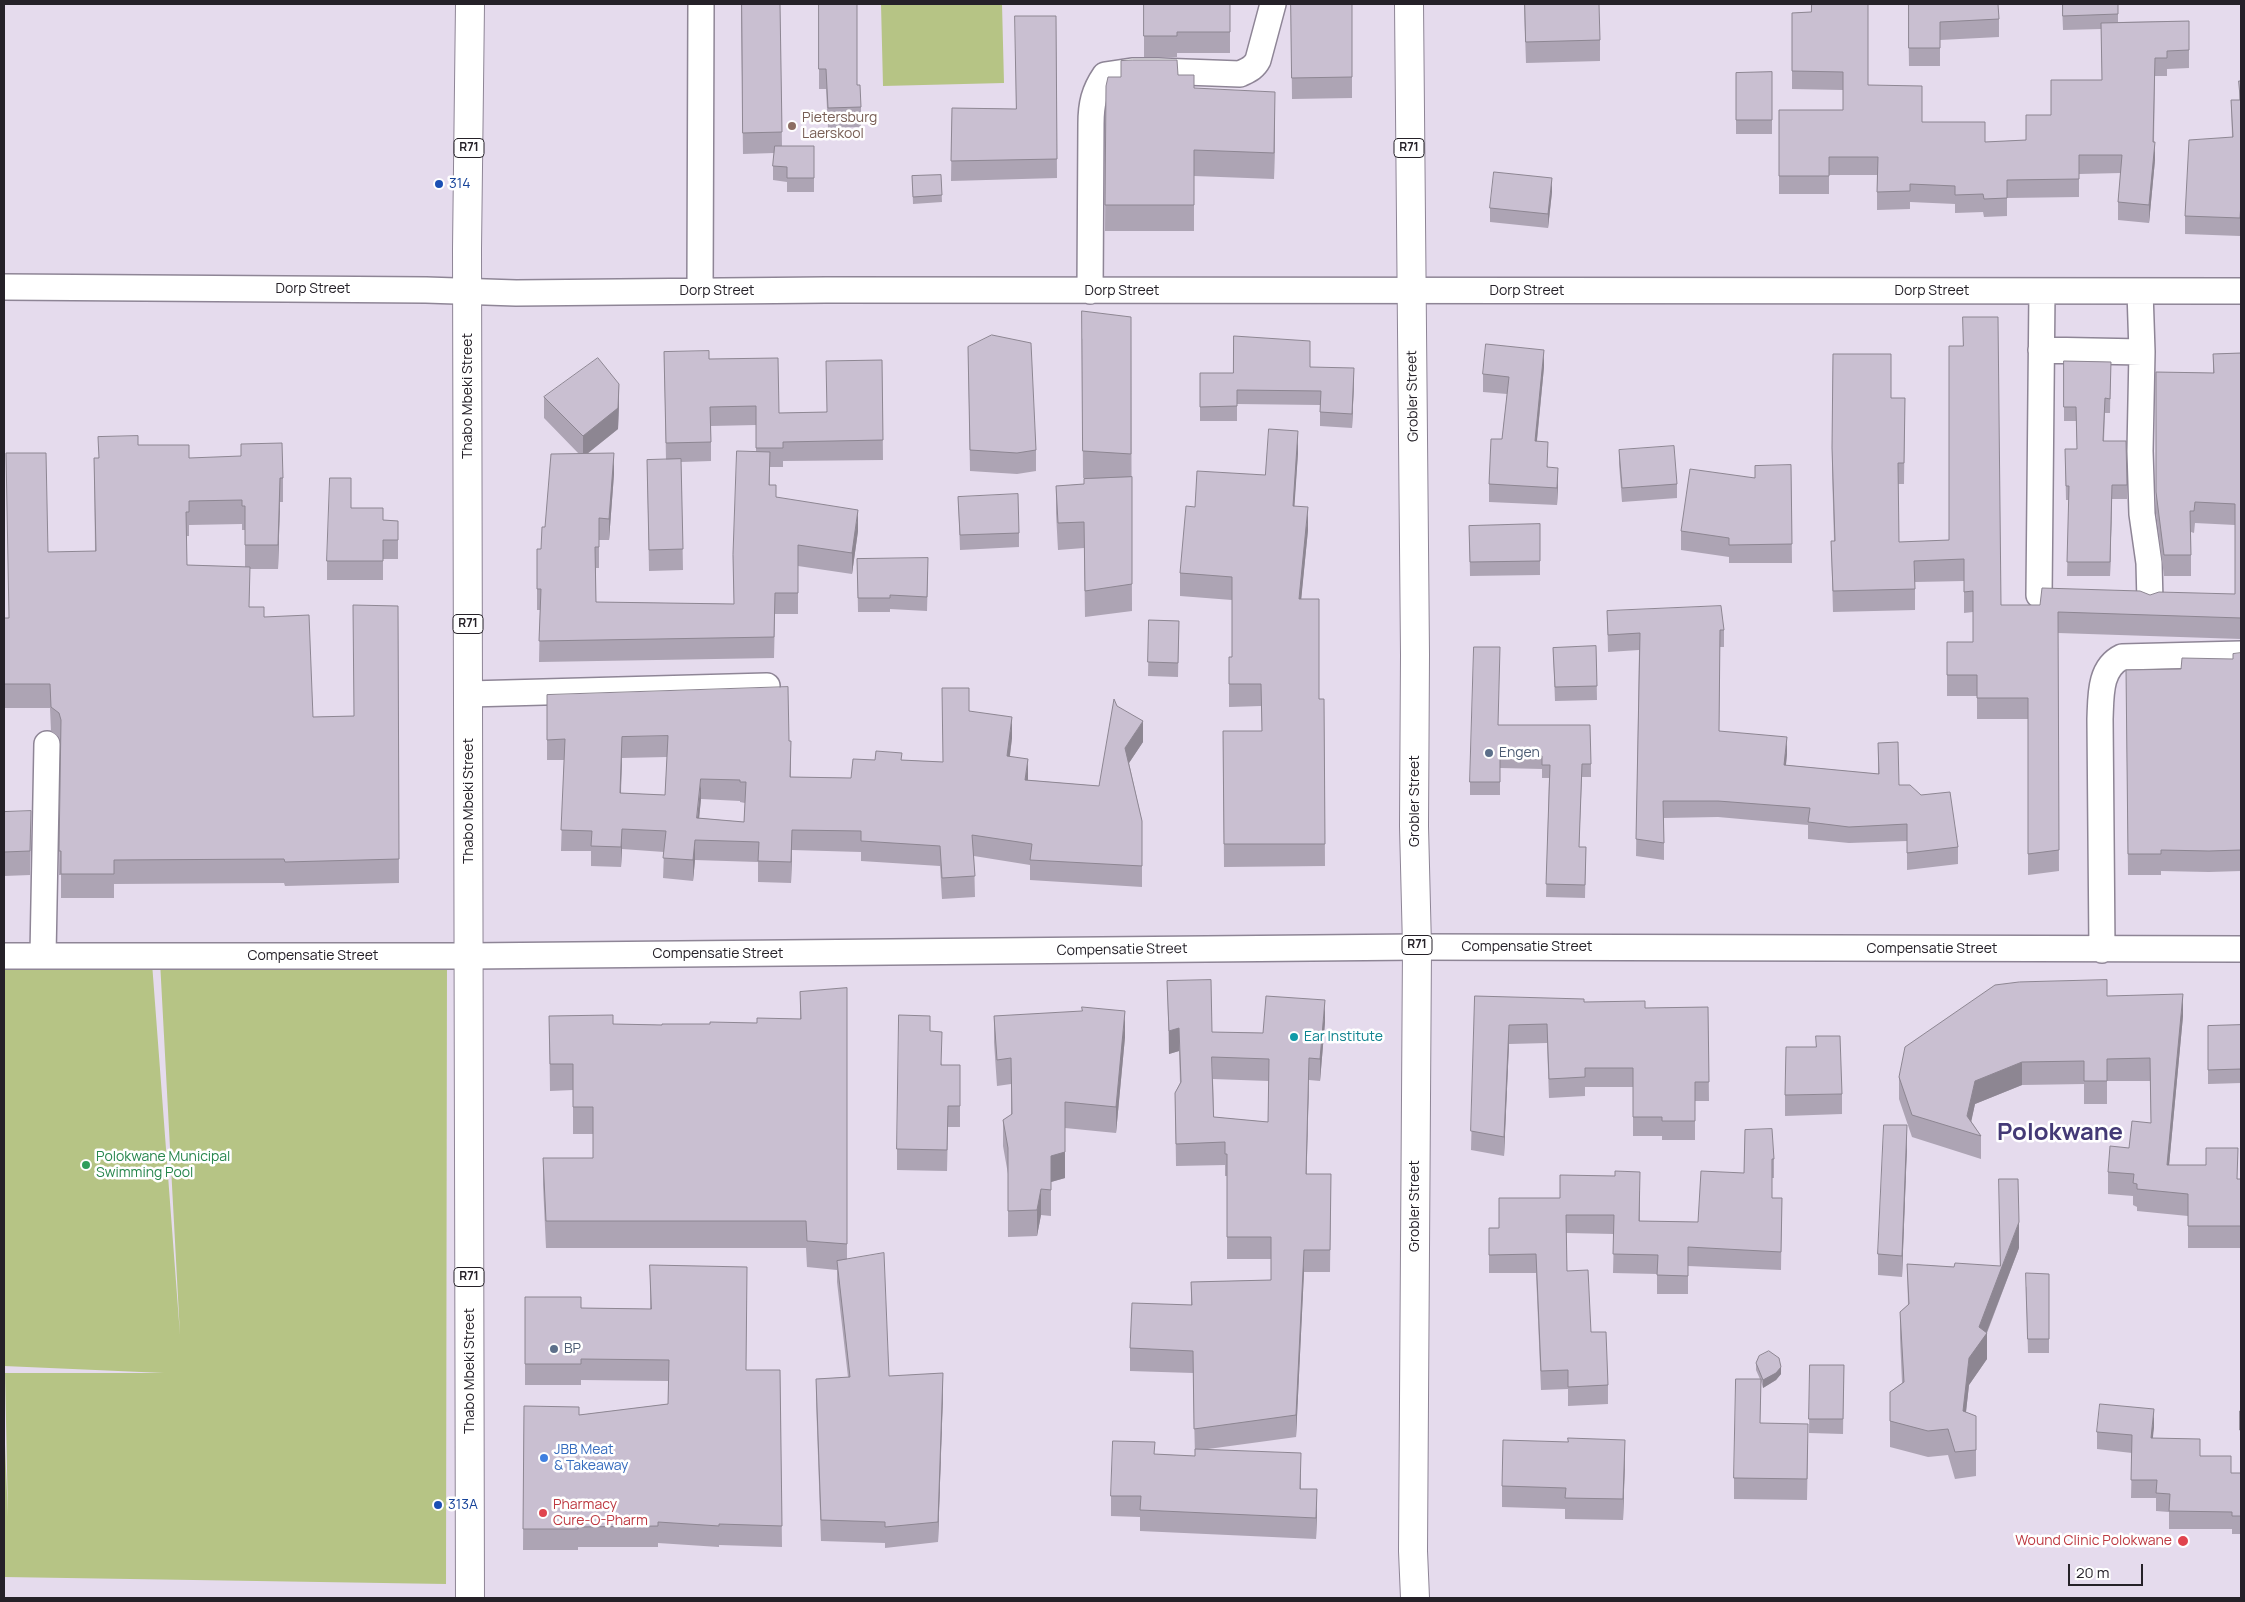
<!DOCTYPE html>
<style>
body{margin:0}
#map{position:relative;width:2245px;height:1602px;overflow:hidden;background:#e5dbed;font-family:Manrope,sans-serif}
canvas{display:block}
.frame{position:absolute;inset:0;border:5px solid #252128;pointer-events:none}
.scale{position:absolute;left:2068px;top:1564px;width:75px;height:22px;box-sizing:border-box;border:2px solid #252128;border-top:0;padding-left:6px;font-size:15px;line-height:18px;white-space:nowrap;color:#252128;-webkit-text-stroke:4px #fff;paint-order:stroke}
</style>
<div id="map">
<canvas width="2245" height="1602"></canvas>
<div class="frame"></div>
<div class="scale">20 m</div>
</div>
<script>
const ctx = document.querySelector('canvas').getContext('2d');
ctx.lineJoin = 'round';
function paint(path, color) { ctx.fillStyle = color; ctx.fill(path, 'evenodd'); }
function stroke(path, color, width, dash) { ctx.strokeStyle = color; ctx.lineWidth = width; ctx.lineCap = dash ? 'butt' : 'round'; ctx.setLineDash(dash || []); ctx.stroke(path); }
function drawText(font, color, halo, rows, align = 'center') {
  ctx.font = font + ' Manrope,sans-serif'; ctx.lineWidth = 5; ctx.setLineDash([]); ctx.textBaseline = 'middle'; ctx.strokeStyle = halo; ctx.fillStyle = color; for (const [text, x, y, turn = 0] of rows) {
    ctx.save(); ctx.translate(x, y); ctx.rotate((+turn || 0) * Math.PI / 180); ctx.textAlign = isNaN(turn) ? turn : align; if (halo) ctx.strokeText(text, 0, 0); ctx.fillText(text, 0, 0); ctx.restore();
  }
}
paint(new Path2D(`
 M881,4H1002L1004,83L883,86Z
 M447,959L446,1584L4,1577V1420L8,1517L5,1373H164L4,1366V964L152,963L180,1335L160,961Z`), '#b6c485');
const minor = new Path2D(`
 M4,287L426,290L516,293L826,290L2241,291
 M700,291L701,4
 M1090,291L1091,124C1091,104 1094,91 1105,75L1132,71H1158L1240,74C1248,70 1254,68 1258,60L1273,4
 M2140,291L2142,352L2140,451L2142,514L2149,563L2150,602
 M2041,350L2142,352
 M2039,595L2042,291
 M469,694L767,686
 M2102,950L2100,719C2101,697 2099,668 2122,657L2241,654
 M43,955L47,744
 M4,956H469L1417,947L2241,949`);
const major = new Path2D(`
 M1409,4L1415,655L1414,826L1417,947L1413,1551L1415,1598
 M470,1598L467,249L470,4`);
stroke(minor, '#8e8596', 28);
stroke(major, '#8e8596', 30);
stroke(minor, '#fff', 25);
stroke(major, '#fff', 28);
paint(new Path2D(`
 M741,4H780L782,146H814V192H787V182L773,180V166L774,153L743,154Z
 M819,4L857,85L861,107V127L828,128L826,89H819Z
 M1144,4H1230V53H1177V57H1144Z
 M1291,4H1352V98L1292,99Z
 M1524,4L1600,40V61L1526,63Z
 M1908,4L1999,19V37L1940,40V66H1909Z
 M2062,4H2118V22L2189,21V68L2167,69V76H2155L2154,142L2155,160L2149,223L2118,220V202L2121,173L2079,174V197L2007,198V216L1984,217L1983,212L1955,213V204L1910,202V209L1877,210V175H1829V194H1779V110H1843V90L1792,89V13L1811,12L1868,85L1922,122L1985,142L2026,140L2051,115L2102,80L2101,29L2063,30Z
 M1056,16L1057,178L951,181L952,108L1016,109Z
 M1772,72V134H1736V73Z
 M1178,75L1194,88L1275,118L1274,179L1194,176V231H1105L1106,86Z
 M2239,81H2241L2240,236L2185,234V216L2232,137L2231,100H2239Z
 M941,175L942,202L913,204L912,176Z
 M1552,192L1548,228L1490,222V208Z
 M1131,317L1132,611L1085,617L1084,548L1058,550L1056,513V486L1084,484L1091,479L1083,478L1082,339Z
 M968,347L1036,450V471L1017,474L970,471Z
 M664,352L709,359L779,413L826,412L882,360L883,460L783,461V467H770V485L776,497L858,531L852,574L798,566V614H775L774,658L539,662L540,610H537V589L545,527L579,454L544,418V397L619,405L618,429L587,454L614,474L609,540H599V568H596V602L734,604L733,555L756,452V425L711,426V461L681,462L683,570L649,571L647,460H666Z
 M2241,353V639L2058,633L2059,871L2028,875V719H1977V696H1947V642H1973V612L1964,613V581L1915,582V610L1833,612L1831,541H1834L1832,469L1833,354L1891,398H1905L1904,484H1898L1899,542L1949,540L2001,605H2040L2150,595L2235,594V525L2195,523L2194,533L2191,532V576H2164L2156,513V372L2213,373V354Z
 M2064,361L2111,362L2110,413H2105L2104,441L2127,485V499H2112L2110,576H2067L2069,500H2066L2065,449H2077L2076,421H2064Z
 M1310,367L1354,382L1352,428L1320,426V405L1237,404V421H1200V373H1233Z
 M1544,367L1537,441L1548,467L1558,485L1557,505L1489,502V484L1502,439L1507,394L1483,392V374Z
 M138,445L189,458L283,478V502H280L278,569H250L249,607L264,617L313,717L354,716L398,606L399,883L285,886L284,883L114,884V898H61V875H59L61,743L59,737L51,731L50,708H4V618H9L95,551L94,458H98ZM242,524V530H245V567L187,565L186,536H189V525Z
 M1619,450L1677,484V498L1622,502L1619,464Z
 M1298,453L1294,506L1308,530L1301,599L1319,699H1324L1325,866L1224,867L1223,731H1262L1261,706L1229,707V657H1232V600L1180,596V573L1195,507L1265,475Z
 M1791,465L1792,563H1729V557L1681,550V531L1755,478Z
 M958,497L1019,533V547L960,550Z
 M351,508L383,520L398,521V559H383V580H327V561Z
 M1540,524V575L1470,576L1469,526Z
 M857,559L928,572L927,611L890,609V612H858Z
 M1607,611L1724,630V647H1720L1719,731L1787,754L1786,765L1878,774V743L1899,785L1958,847V864L1907,870V841L1849,843L1808,839V825L1718,817L1664,818V860L1636,856L1639,650L1608,652Z
 M1149,620L1179,621L1178,677L1148,676Z
 M1596,646L1597,700L1555,701L1553,648Z
 M2241,653V871L2209,872L2161,871V875H2128L2126,670L2181,669L2233,659Z
 M547,695L789,741L791,762L790,777L851,778L875,760H902L943,762L969,711L1012,738L1010,756L1028,780L1099,786L1117,706L1143,742L1129,763L1142,821V887L1030,880V865L974,856L975,897L942,899L940,866L861,861V852L792,850L791,883L758,882V862L695,860L693,881L663,878L664,852L622,849L621,867L591,866V851H561L564,760H547ZM667,757L665,795L621,793L622,758ZM701,799L740,801V802L745,803L744,822L699,818Z
 M1498,725L1591,764V777H1582L1579,847H1586L1585,898L1546,897L1549,778H1542V769L1500,768V795H1470V782Z
 M4,812L31,835L30,875L4,876Z
 M1167,981L1212,1032L1263,1033L1325,1022L1320,1081L1309,1080L1306,1174H1331L1330,1272H1304L1296,1437L1208,1449L1301,1474V1489L1317,1510L1316,1539L1140,1531V1517L1111,1516V1496L1155,1454L1195,1456L1193,1373L1130,1371V1348L1191,1305V1282L1271,1280V1259H1227V1176H1225V1165L1176,1166L1175,1093L1180,1083L1179,1051L1169,1054ZM1213,1079L1269,1081L1268,1122L1214,1117Z
 M847,988V1259L889,1376L943,1394L938,1542L885,1548V1543L821,1541L816,1400V1379L848,1377L837,1282V1270L807,1267L806,1248H546L543,1185V1158H593V1134H573V1090L550,1091L549,1016L613,1024L662,1025L757,1023L800,1019V992Z
 M1475,996L1584,1002L1645,1008L1708,1007L1709,1101H1695V1140H1662V1136H1633V1087H1585V1096L1549,1098L1547,1043L1509,1044L1504,1156L1471,1150Z
 M2107,996L2183,1016L2169,1165L2238,1179H2241V1248H2188V1216L2137,1211V1207L2133,1205V1196L2108,1194V1172L2151,1123L2150,1081H2107V1104H2084V1084L2022,1085L1975,1104L1971,1121L1981,1136V1159L1912,1137L1899,1099V1077Z
 M994,1016L1125,1037L1116,1133L1065,1128V1178L1051,1182V1216L1041,1215L1037,1236L1008,1237V1174L1003,1146V1120L1011,1115V1084L997,1086L994,1042Z
 M2241,1025V1083L2208,1084V1026Z
 M930,1031L942,1065H960V1127H948L947,1171L897,1170V1149Z
 M1842,1094V1114L1785,1116V1095Z
 M1745,1130L1774,1159V1178H1772V1198H1782L1781,1270L1688,1266V1294H1657V1274L1613,1273L1614,1234L1566,1233L1567,1271L1591,1332L1608,1385V1404L1568,1406V1389L1541,1390L1536,1273H1489V1228H1499L1560,1198L1640,1191V1221L1698,1222L1744,1173Z
 M1907,1146L1902,1277L1878,1275V1254Z
 M2019,1248L1987,1333V1359L1969,1385L1966,1412L1976,1443V1476L1955,1479L1948,1455L1928,1457L1890,1447V1392L1902,1383L1900,1338V1312L1908,1305L1907,1264L1954,1267L2000,1266Z
 M650,1265L746,1370H780L782,1547L719,1545V1547L658,1543V1547H578V1550H523L524,1406L579,1415L668,1404V1381L581,1380V1385H525V1297L581,1308L650,1309Z
 M2049,1274V1353H2028L2026,1287Z
 M1756,1363L1781,1374L1776,1380L1763,1388L1761,1381L1760,1423L1808,1445L1807,1500L1734,1499V1478L1760,1379L1756,1370Z
 M1810,1365H1844L1843,1434L1809,1433Z
 M2240,1411H2241V1437H2240Z
 M2154,1427L2152,1438L2200,1456L2231,1473H2241V1534H2232V1529H2169V1512L2156,1511V1498H2131L2132,1453L2097,1449V1432Z
 M1625,1460L1623,1520L1565,1519V1509L1502,1507V1486Z`), '#ada4b4');
paint(new Path2D(`
 M1275,92V118L1274,179V153Z
 M2155,142V160L2149,223V205Z
 M1552,178V192L1548,228V214Z
 M2241,203V221L2240,236V218Z
 M1544,350V367L1535,459V441Z
 M1354,368V382L1352,428V414Z
 M619,384V405L618,429L583,457V436Z
 M1298,431V453L1293,528V506Z
 M614,453V474L609,540V519Z
 M1558,468V485L1557,505V488Z
 M280,478V502L278,569V545Z
 M2112,485V499L2110,576V562Z
 M1308,507V530L1299,622V599Z
 M858,510V531L852,574V553Z
 M1012,717V738L1007,777V756Z
 M1143,721V742L1125,769V748Z
 M622,737V758L620,813V793Z
 M1787,737V754L1784,782V765Z
 M791,741V762L790,797V777Z
 M1028,759V779L1025,801V780Z
 M701,779V799L697,839V818Z
 M622,829V849L621,867V847Z
 M792,830V850L791,883V862Z
 M695,840V860L693,881V860Z
 M2183,994V1016L2167,1187V1165Z
 M1325,1000V1022L1320,1081V1059Z
 M1125,1011V1037L1116,1133V1107Z
 M1509,1025V1044L1504,1156V1137Z
 M1179,1028V1051L1169,1054V1031Z
 M1309,1058V1080L1306,1196V1174Z
 M2022,1062V1085L1975,1104L1969,1132L1967,1116L1975,1081Z
 M1065,1102V1178L1051,1182V1156Z
 M1907,1125V1146L1902,1277V1256Z
 M1041,1189V1215L1037,1236V1210Z
 M2019,1222V1248L1986,1334L1987,1333V1359L1969,1385L1963,1438V1411L1969,1358L1979,1327Z
 M1304,1250V1272L1296,1437V1415Z
 M1781,1367V1374L1776,1380L1763,1388V1380Z
 M943,1373V1394L938,1542V1522Z
 M2154,1409V1427L2151,1456V1438Z
 M1625,1440V1460L1623,1520V1499Z
 M1317,1489V1510L1316,1539V1518Z`), '#8d8692');
const building = new Path2D(`
 M742,4H780L782,132L743,133Z
 M819,4H857V85H860L861,107L828,108L826,69H819Z
 M1144,4H1230V32H1177V36H1144Z
 M1291,4H1352V77L1292,78Z
 M1525,4H1599L1600,40L1526,42Z
 M1812,4H1868V85L1922,86V122H1985V142L2026,140V115H2051V80H2102L2101,23L2189,21V50L2167,51V58H2155L2153,142H2155L2149,205L2118,202L2122,155H2079V179L2007,180V198L1984,199L1983,194L1955,195V186L1910,184V191L1877,192L1878,157H1829V176H1779V110H1843V72L1792,71V13L1811,12Z
 M1909,4H1998L1999,19L1940,22V48H1909Z
 M2063,4H2118V14L2063,16Z
 M1015,16H1056L1057,159L951,161L952,108L1016,109Z
 M1133,60H1177L1178,75H1194V88L1275,92L1274,153L1194,150V205H1105L1106,86L1108,77H1121V61Z
 M1772,72V120H1736V73Z
 M2239,81H2241V203L2240,218L2185,216L2189,140L2233,137L2231,100H2240Z
 M775,146H814V178H787V167L773,166Z
 M1494,172L1552,178L1548,214L1490,208Z
 M941,175L942,195L913,197L912,176Z
 M1082,311L1131,317V454L1083,451Z
 M1963,317H1998L2001,605H2040L2042,588L2140,591L2150,595L2159,592L2235,594V504L2195,502L2194,511H2190L2191,555H2164L2156,492V372L2214,373L2213,354L2241,353V618L2058,612L2059,850L2028,854V698H1977V675H1947V642H1973V591L1964,592V559L1914,561L1915,589L1833,591L1831,541H1835L1832,448L1833,354H1891V398H1905L1904,463H1898L1899,542L1949,540V346H1963Z
 M992,335L1031,343L1036,450L1017,453L970,450L968,347Z
 M1234,336L1310,341V367L1354,368L1352,414L1320,412L1321,391L1237,390V406L1200,407V373H1233Z
 M1486,344L1544,350L1535,441L1548,442L1547,467L1558,468L1557,488L1489,484L1491,439H1502L1509,377L1483,374Z
 M709,351V359L778,358L779,413L827,412L826,361L882,360L883,440L783,442V448H756V406L710,407L711,442L666,443L664,352Z
 M598,358L619,384L618,408L583,436L544,397Z
 M2064,361L2111,362L2110,399L2105,398L2103,441H2126L2127,485H2112L2110,562H2067L2069,486H2066L2065,449H2077L2076,407H2064Z
 M1269,429L1298,431L1293,506L1308,507L1299,599H1319V699H1324L1325,844H1224L1223,731H1262L1261,684H1229V657H1232V577L1180,573L1186,506L1195,507L1197,471L1265,475Z
 M138,436V445H189V458L241,456V444L282,443L283,478H280L278,545H245V506H242V500L189,501V512H186L187,565L250,567L249,607H264V617L309,615L313,717L354,716L353,605L398,606L399,859L285,862L284,859L114,860V874H61V851H59L61,720L59,713L51,707L50,684H4V687V618H9L6,453H46L48,552L96,551L94,458H99L98,437Z
 M1674,446L1677,484L1622,488L1619,450Z
 M737,451L770,452L769,485H776V497L858,510L852,553L798,545V593H775L774,637L539,641L541,589H537V549H541L542,527H545L551,454L614,453L609,519L599,518V547H595L596,602L734,604L733,555Z
 M681,459L683,549L649,550L647,460Z
 M1791,465L1792,544L1729,545V538L1681,531L1690,469L1755,478V466Z
 M1132,477V584L1085,591L1084,522L1058,523L1056,486L1084,484V479Z
 M330,478H351V508H383V520L398,521V540H383V561H327Z
 M1018,494L1019,533L960,535L958,497Z
 M1540,524V561L1470,562L1469,526Z
 M928,558L927,597L890,595V598H858L857,559Z
 M1721,606L1724,630H1720L1719,731L1787,737L1784,765L1879,774L1878,743L1898,742L1899,785H1910L1921,795L1950,792L1958,847L1907,853V824L1849,827L1808,822L1810,808L1718,801H1663L1664,843L1636,839L1640,633L1608,635L1607,611Z
 M1149,620L1179,621L1178,663L1148,662Z
 M1596,646L1597,686L1555,687L1553,648Z
 M1474,647H1500L1498,725H1590L1591,764H1582L1579,847H1586L1585,885L1546,884L1550,765H1542V756L1500,755V782H1470Z
 M2241,653V850L2209,851L2161,850V854H2128L2126,670L2181,669L2182,658L2233,659V654Z
 M788,687L789,741H791L790,777L851,778L853,759L875,760L876,751L902,753L901,760L943,762L942,688H969V711L1012,717L1007,756L1028,759L1025,780L1099,786L1114,699L1117,706L1143,721L1125,748L1142,821V866L1030,860L1032,844L972,835L975,876L942,878L940,846L861,841V831L792,830L791,862L758,861L759,842L695,840L693,860L663,858L666,831L622,829L621,847L591,846L592,831L561,830L565,739L547,740V695ZM668,736L665,795L620,793L622,737ZM701,779L740,780V782H746L744,822L697,818Z
 M31,811L30,851L4,852V812Z
 M1211,980L1212,1032L1263,1033L1266,996L1325,1000L1320,1059L1309,1058L1306,1174H1331L1330,1250H1304L1296,1415L1194,1429L1193,1351L1130,1348L1132,1303L1192,1305L1191,1282L1271,1280V1237H1227V1154H1225V1142L1176,1144L1175,1093L1181,1082L1179,1028L1169,1031L1167,981ZM1212,1057L1269,1059L1268,1122L1214,1117Z
 M2107,980V996L2183,994L2167,1165H2206V1148H2238L2237,1179H2241V1226H2188V1194L2137,1189V1184L2133,1183L2134,1174L2108,1172L2110,1146L2129,1148L2132,1121L2151,1123L2150,1058L2107,1059V1081H2084V1061L2022,1062L1975,1081L1967,1116L1981,1136L1912,1115L1899,1077L1905,1047L1995,985L2019,982Z
 M847,988V1244L807,1241L806,1221H546L543,1158H593V1107H573V1064H550L549,1016L613,1015V1024L662,1025V1024H710V1022L757,1023V1018L801,1019L800,992Z
 M1475,996L1584,999V1002L1645,1001V1008L1708,1007L1709,1082H1695V1121H1662V1117H1633V1068H1585V1077L1549,1079L1547,1024L1509,1025L1504,1137L1471,1131Z
 M1082,1007L1125,1011L1116,1107L1065,1102V1152L1051,1156V1190L1041,1189L1037,1210L1008,1211V1148L1003,1120L1012,1114L1011,1058L997,1060L994,1016L1082,1011Z
 M899,1015L930,1016V1031L942,1032L941,1065H960V1106H948L947,1150L897,1149Z
 M2241,1025V1069L2208,1070V1026Z
 M1816,1036H1840L1842,1094L1785,1095L1786,1047H1816Z
 M1884,1125H1907L1902,1256L1878,1254Z
 M1772,1129L1774,1159H1772V1198H1782L1781,1252L1688,1247V1276L1657,1275L1658,1255L1613,1254L1614,1215H1566L1567,1271L1588,1270L1591,1332H1606L1608,1385L1568,1387V1370L1541,1371L1536,1254L1489,1255V1228H1499V1198H1560V1175L1615,1176V1171L1640,1172L1639,1221L1698,1222L1701,1171L1744,1173L1745,1130Z
 M1999,1179H2018L2019,1222L1979,1327L1987,1333L1969,1358L1963,1411L1976,1416V1450L1955,1452L1948,1429L1928,1431L1890,1421V1392L1904,1382L1900,1312L1909,1304L1907,1264L1954,1267L1955,1263L2000,1266Z
 M884,1253L889,1376L943,1373L938,1522L885,1527V1522L821,1520L816,1379L850,1377L837,1261Z
 M650,1265L747,1267L746,1370H780L782,1526L719,1524V1526L658,1522V1526L578,1527V1529H523L524,1406L579,1407V1415L668,1404L669,1360L581,1359V1364H525V1297H581V1308L651,1309Z
 M2026,1273L2049,1274V1339H2028Z
 M1769,1351L1779,1358L1781,1367L1776,1373L1763,1380L1756,1363L1759,1356Z
 M1810,1365H1844L1843,1419H1809Z
 M1736,1379H1761L1760,1423L1808,1424L1807,1479L1734,1478Z
 M2100,1404L2154,1409L2151,1438L2200,1439V1456H2231V1473H2241V1516H2232V1512L2169,1511L2170,1494L2156,1493L2157,1480H2131L2132,1435L2097,1432Z
 M2240,1411H2241V1430H2240Z
 M1568,1438L1625,1440L1623,1499L1565,1498L1566,1488L1502,1486L1503,1440L1568,1442Z
 M1113,1441L1155,1442L1154,1454L1195,1456V1449L1301,1453L1300,1489H1317L1316,1518L1140,1510L1141,1496H1111Z`);
paint(building, '#c9bfd1');
stroke(building, '#8d8692', 1);
for (const [x, y, r, color] of [
 [792,126,5,"#8d6e63"],
 [439,184,5,"#1a4fb4"],
 [1489,753,5,"#5c6f8a"],
 [1294,1037,5,"#0f9aa8"],
 [86,1165,5,"#2e9e5b"],
 [554,1349,5,"#5c6f8a"],
 [544,1458,5,"#3f7fe0"],
 [438,1505,5,"#1a4fb4"],
 [543,1513,5,"#e0444e"],
 [2183,1541,6,"#e0444e"]
]) { const dot = new Path2D(); dot.arc(x, y, r, 0, 2 * Math.PI); ctx.fillStyle = color; ctx.fill(dot); stroke(dot, '#fff', 2); }
for (const [x, y, w] of [
 [469,148,30],
 [1409,148,30],
 [468,624,30],
 [1417,945,30],
 [469,1277,30]
]) { const box = new Path2D(); box.roundRect(x - w / 2, y - 9.5, w, 19, 4); ctx.fillStyle = '#fff'; ctx.fill(box); stroke(box, '#252128', 1); }
drawText('bold 12px', '#252128', null, [
 ["R71",469,148],
 ["R71",1409,148],
 ["R71",468,624],
 ["R71",1417,945],
 ["R71",469,1277]
]);
drawText('14px', '#785e54', '#fff', [
 ["Pietersburg",802,118],
 ["Laerskool",802,134]
], 'left');
drawText('14px', '#164399', '#fff', [
 ["314",449,184],
 ["313A",448,1505]
], 'left');
drawText('14px', '#252128', '#fff', [
 ["Dorp Street",313,289],
 ["Dorp Street",717,291],
 ["Dorp Street",1122,291],
 ["Dorp Street",1527,291],
 ["Dorp Street",1932,291],
 ["Thabo Mbeki Street",468,396,-90],
 ["Grobler Street",1413,396,-91],
 ["Thabo Mbeki Street",469,801,-90],
 ["Grobler Street",1415,801,-90],
 ["Compensatie Street",1527,947],
 ["Compensatie Street",1932,949],
 ["Compensatie Street",1122,950,-1],
 ["Compensatie Street",718,954],
 ["Compensatie Street",313,956],
 ["Grobler Street",1415,1206,-90],
 ["Thabo Mbeki Street",470,1371,-90]
]);
drawText('14px', '#4e5e75', '#fff', [
 ["Engen",1499,753],
 ["BP",564,1349]
], 'left');
drawText('14px', '#0d838f', '#fff', [
 ["Ear Institute",1304,1037]
], 'left');
drawText('14px', '#27864d', '#fff', [
 ["Polokwane Municipal",96,1157],
 ["Swimming Pool",96,1173]
], 'left');
drawText('14px', '#366cbe', '#fff', [
 ["JBB Meat",554,1450],
 ["& Takeaway",554,1466]
], 'left');
drawText('14px', '#be3a42', '#fff', [
 ["Pharmacy",553,1505],
 ["Cure-O-Pharm",553,1521],
 ["Wound Clinic Polokwane",2172,1541,"right"]
], 'left');
drawText('bold 24px', '#443a76', '#fff', [
 ["Polokwane",2060,1133]
]);
</script>
